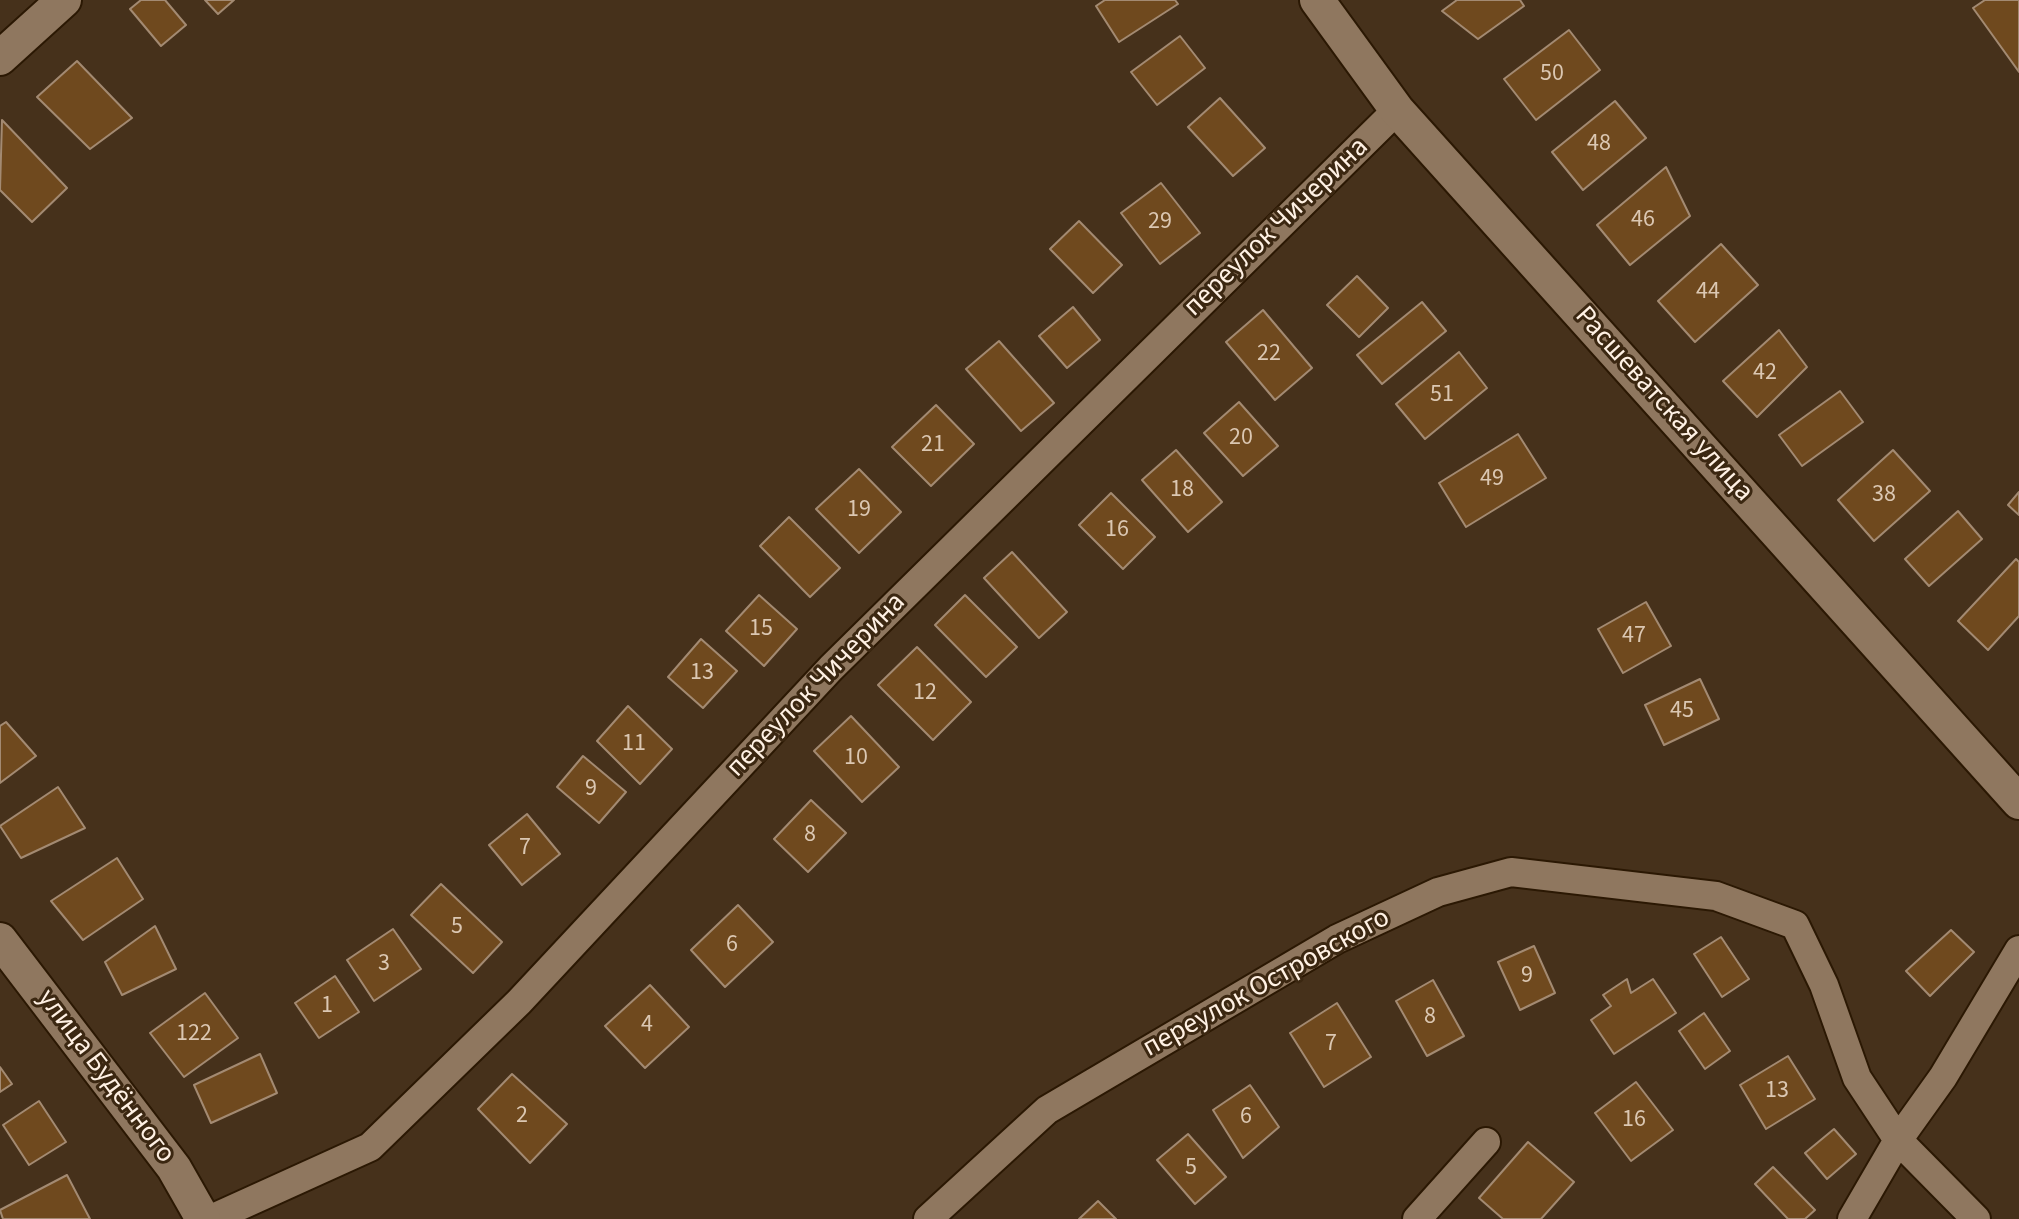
<!DOCTYPE html>
<meta charset="utf-8">
<style>
body{margin:0}
canvas{display:block;background:#46311b}
</style>
<canvas width="2019" height="1219"></canvas>
<script>
const ctx = document.querySelector('canvas').getContext('2d');
ctx.lineJoin = 'round';
function paint(path, color) { ctx.fillStyle = color; ctx.fill(path, 'evenodd'); }
function stroke(path, color, width, dash) { ctx.strokeStyle = color; ctx.lineWidth = width; ctx.lineCap = dash ? 'butt' : 'round'; ctx.setLineDash(dash || []); ctx.stroke(path); }
function drawText(font, color, halo, rows, align = 'center') {
  ctx.font = font + ' "Source Sans 3",sans-serif'; ctx.lineWidth = 6; ctx.setLineDash([]); ctx.textBaseline = 'middle'; ctx.strokeStyle = halo; ctx.fillStyle = color; for (const [text, x, y, turn = 0] of rows) {
    ctx.save(); ctx.translate(x, y); ctx.rotate((+turn || 0) * Math.PI / 180); ctx.textAlign = isNaN(turn) ? turn : align; if (halo) ctx.strokeText(text, 0, 0); ctx.fillText(text, 0, 0); ctx.restore();
  }
}
const building = new Path2D(`
 M141,0H165L186,25L161,46L130,9Z
 M205,0H234L218,14Z
 M1105,0H1175L1178,4L1119,42L1096,6Z
 M1457,0H1520L1524,6L1478,39L1442,11Z
 M1985,0H2019V72L1973,8Z
 M1569,30L1600,70L1536,120L1504,79Z
 M1180,36L1205,68L1157,105L1131,72Z
 M77,61L132,118L90,149L37,97Z
 M1220,98L1265,148L1233,176L1188,127Z
 M1615,101L1646,138L1583,190L1552,152Z
 M2,120L67,188L32,222L0,190Z
 M1666,167L1690,216L1630,265L1597,225Z
 M1161,183L1200,233L1160,264L1121,213Z
 M1079,221L1122,265L1093,293L1050,249Z
 M1721,244L1758,285L1695,342L1658,301Z
 M1357,276L1388,308L1359,337L1327,305Z
 M1422,302L1446,331L1382,384L1357,355Z
 M1073,307L1100,340L1067,368L1039,336Z
 M1263,310L1312,368L1275,400L1226,342Z
 M1779,330L1807,367L1757,417L1723,381Z
 M999,341L1054,403L1021,431L966,369Z
 M1459,352L1487,388L1425,439L1396,404Z
 M1840,391L1863,422L1802,466L1779,435Z
 M1239,402L1278,446L1243,476L1204,433Z
 M936,405L974,444L931,486L892,447Z
 M1518,434L1546,478L1466,527L1439,483Z
 M1176,450L1222,502L1188,532L1142,480Z
 M1893,450L1930,491L1874,541L1838,500Z
 M859,469L901,512L859,553L816,509Z
 M2019,492V515L2008,505Z
 M1111,493L1155,537L1123,569L1079,525Z
 M1958,511L1982,539L1929,586L1905,559Z
 M789,517L840,568L810,597L760,546Z
 M1012,552L1067,612L1039,638L984,578Z
 M2016,559L2019,562V616L1988,650L1958,621Z
 M759,595L797,629L764,666L726,631Z
 M965,595L1017,647L986,677L935,625Z
 M1646,602L1671,646L1623,673L1598,629Z
 M701,639L737,671L703,708L668,677Z
 M917,647L971,702L933,740L878,685Z
 M1700,679L1719,719L1664,745L1645,705Z
 M628,706L672,749L640,784L597,741Z
 M851,716L899,767L862,802L814,751Z
 M6,722L36,756L0,783V726Z
 M583,756L626,792L599,823L557,787Z
 M58,787L85,828L21,858L0,826Z
 M811,800L846,833L808,872L774,839Z
 M527,814L560,854L522,885L489,845Z
 M117,858L143,899L83,940L51,901Z
 M441,884L502,942L473,973L411,915Z
 M738,905L773,942L725,987L691,950Z
 M155,926L176,969L122,995L105,962Z
 M393,929L421,969L374,1001L347,960Z
 M1951,930L1974,952L1930,996L1906,971Z
 M1721,937L1749,979L1722,997L1694,954Z
 M1534,946L1555,993L1520,1010L1498,962Z
 M335,976L359,1012L319,1038L295,1003Z
 M1627,979L1631,993L1653,979L1676,1013L1614,1054L1591,1020L1611,1006L1603,995Z
 M1433,980L1464,1036L1427,1056L1396,1001Z
 M650,985L689,1027L645,1068L605,1026Z
 M205,993L238,1038L184,1077L150,1033Z
 M1337,1003L1371,1057L1324,1087L1290,1033Z
 M1704,1013L1730,1051L1705,1069L1679,1031Z
 M260,1054L277,1093L211,1123L194,1085Z
 M1788,1056L1815,1099L1766,1129L1740,1085Z
 M0,1067L12,1084L0,1092Z
 M512,1074L567,1124L530,1163L478,1109Z
 M1636,1082L1673,1130L1631,1161L1595,1113Z
 M1250,1085L1279,1127L1243,1158L1213,1110Z
 M39,1101L66,1142L29,1165L3,1125Z
 M1834,1129L1856,1154L1827,1179L1805,1153Z
 M1188,1134L1226,1177L1195,1204L1157,1160Z
 M1528,1142L1574,1182L1541,1219H1503L1479,1198Z
 M1773,1167L1815,1210L1805,1219H1788L1755,1184Z
 M67,1175L90,1219H3L0,1210Z
 M1098,1201L1116,1219H1079Z`);
paint(building, '#6f491e');
stroke(building, '#a38a72', 2);
const minor = new Path2D(`
 M211,1219L370,1147L519,1002L831,668L1397,110
 M928,1219L1047,1110L1337,939L1438,892L1511,872L1716,896L1795,925L1824,985L1857,1078L1898,1140L1976,1219
 M1417,1219L1486,1142
 M1852,1219L1898,1140L1943,1077L2019,950`);
const tertiary = new Path2D(`
 M1317,0L1397,110L2019,802
 M0,58L64,0
 M0,940L174,1168L203,1219`);
stroke(minor, '#2b1803', 32);
stroke(tertiary, '#2b1803', 38);
stroke(minor, '#8f775f', 28);
stroke(tertiary, '#8f775f', 34);
drawText('24px', '#dbc7b2', null, [
 ["50",1552,75],
 ["48",1599,145],
 ["46",1643,221],
 ["29",1160,223],
 ["44",1708,293],
 ["22",1269,355],
 ["42",1765,374],
 ["51",1442,396],
 ["20",1241,439],
 ["21",933,446],
 ["49",1492,480],
 ["18",1182,491],
 ["38",1884,496],
 ["19",859,511],
 ["16",1117,531],
 ["15",761,630],
 ["47",1634,637],
 ["13",702,674],
 ["12",925,694],
 ["45",1682,712],
 ["11",634,745],
 ["10",856,759],
 ["9",591,790],
 ["8",810,836],
 ["7",525,849],
 ["5",457,928],
 ["6",732,946],
 ["3",384,965],
 ["9",1527,977],
 ["1",327,1007],
 ["8",1430,1018],
 ["4",647,1026],
 ["122",194,1035],
 ["7",1331,1045],
 ["13",1777,1092],
 ["2",522,1117],
 ["6",1246,1118],
 ["16",1634,1121],
 ["5",1191,1169]
]);
drawText('28px', '#fff1e4', '#3b2711', [
 ["переулок Чичерина",1277,228,-44],
 ["Расшеватская улица",1663,405,48],
 ["переулок Чичерина",817,686,-46],
 ["переулок Островского",1267,984,-29],
 ["улица Будённого",105,1077,53]
]);
</script>
